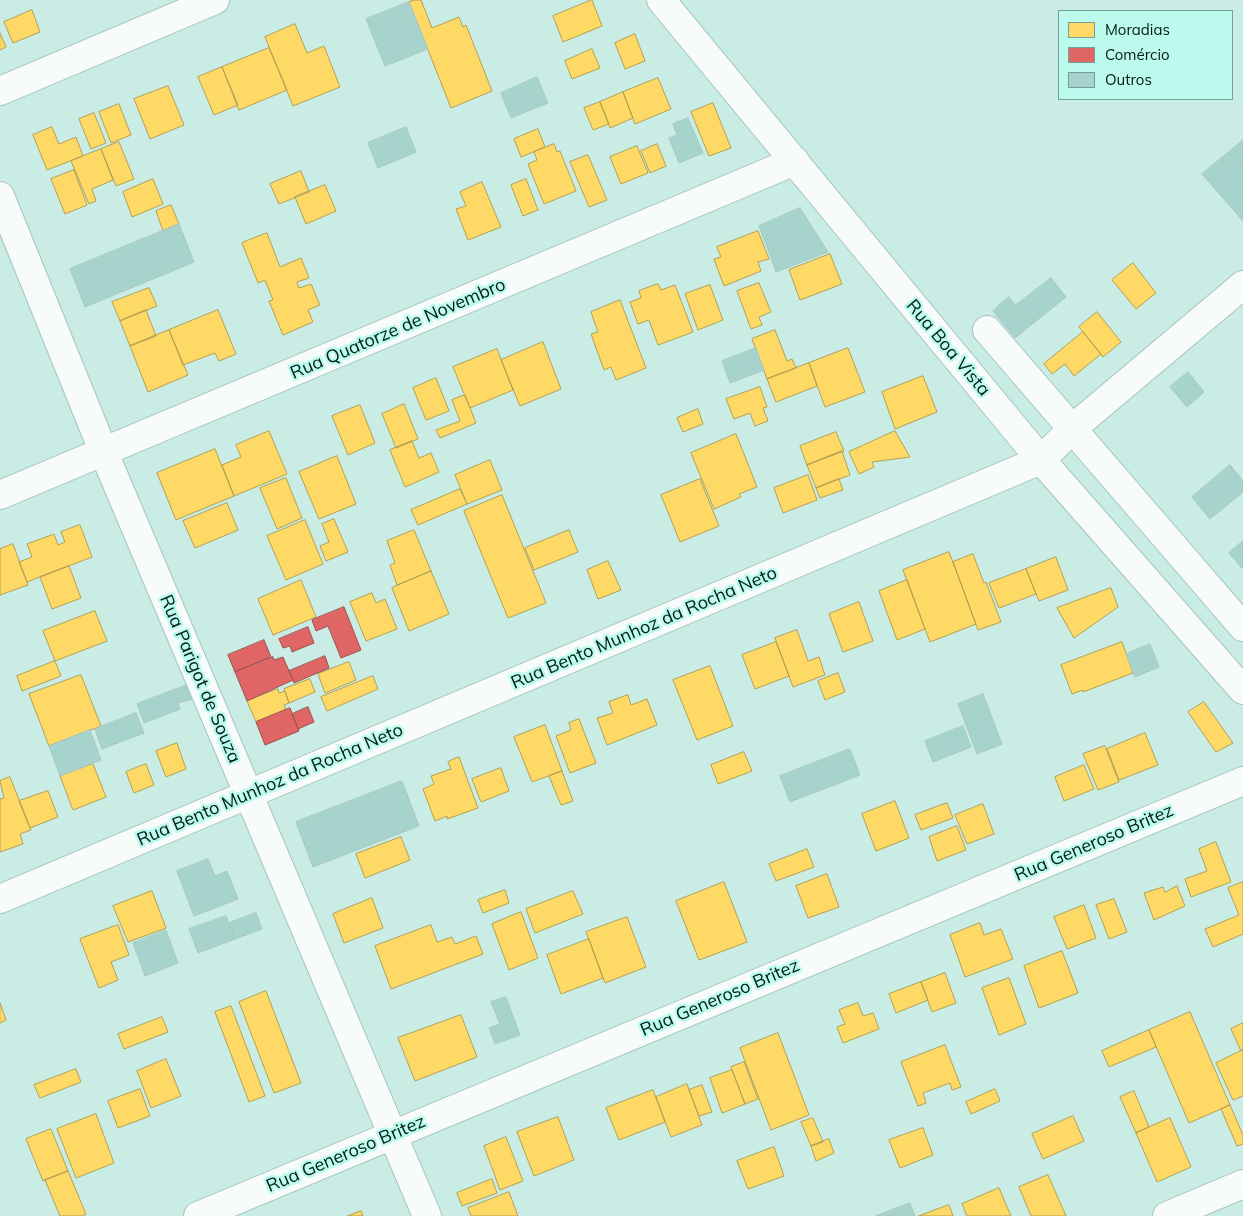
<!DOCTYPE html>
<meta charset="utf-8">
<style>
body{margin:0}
#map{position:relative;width:1243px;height:1216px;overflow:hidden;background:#c9ece5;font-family:Mulish,sans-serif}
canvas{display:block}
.legend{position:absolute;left:1058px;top:10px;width:175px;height:90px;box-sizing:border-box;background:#bbfaed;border:1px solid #71a198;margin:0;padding:6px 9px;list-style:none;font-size:15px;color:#031c18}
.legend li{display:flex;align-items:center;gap:10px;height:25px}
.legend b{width:25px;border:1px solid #71a198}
</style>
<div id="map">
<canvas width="1243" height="1216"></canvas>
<ul class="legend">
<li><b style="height:14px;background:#ffd966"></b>Moradias</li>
<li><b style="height:14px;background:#e06666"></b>Comércio</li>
<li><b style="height:14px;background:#a6d4cc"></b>Outros</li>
</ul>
</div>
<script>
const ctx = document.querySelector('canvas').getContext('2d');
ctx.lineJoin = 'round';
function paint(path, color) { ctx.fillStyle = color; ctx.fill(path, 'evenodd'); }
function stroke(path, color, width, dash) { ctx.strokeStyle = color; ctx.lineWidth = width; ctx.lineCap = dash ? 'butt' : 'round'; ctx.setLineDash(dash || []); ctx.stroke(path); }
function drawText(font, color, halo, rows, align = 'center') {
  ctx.font = font + ' Mulish,sans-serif'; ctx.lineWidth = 5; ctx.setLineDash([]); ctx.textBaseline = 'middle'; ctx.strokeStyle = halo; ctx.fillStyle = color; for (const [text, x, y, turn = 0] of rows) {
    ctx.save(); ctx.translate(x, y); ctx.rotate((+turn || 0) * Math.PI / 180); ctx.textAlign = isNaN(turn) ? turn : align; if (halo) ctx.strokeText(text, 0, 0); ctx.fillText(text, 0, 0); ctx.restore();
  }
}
const homes = new Path2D(`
 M415,0H421L432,28L459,17L463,27L466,25L492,91L451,108L409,2Z
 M592,0L602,26L563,42L553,16Z
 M32,10L40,32L13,43L4,22Z
 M295,24L307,53L324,46L340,87L293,106L265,37Z
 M0,33L6,47L0,50Z
 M635,34L645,61L625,69L615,43Z
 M269,48L287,90L239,110L222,67Z
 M592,49L600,68L572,79L565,61Z
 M222,67L238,105L214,115L198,77Z
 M658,78L671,109L635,124L623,92Z
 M168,86L184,125L150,139L134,99Z
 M623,92L633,118L610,128L600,102Z
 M600,102L609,124L593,130L584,108Z
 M713,103L731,148L709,156L691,112Z
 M119,104L131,135L111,143L99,112Z
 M94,113L106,143L91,149L79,119Z
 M52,127L59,144L76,137L83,156L47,170L33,135Z
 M538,129L545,147L521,157L514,139Z
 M119,142L134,179L116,186L101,149Z
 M554,144L557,152L560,151L576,191L544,204L528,164L537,160L534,152Z
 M657,144L666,166L650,173L641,151Z
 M637,146L648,173L621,184L610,157Z
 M101,149L113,180L92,189L96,201L89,204L71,161Z
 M588,155L607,200L589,207L570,162Z
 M74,170L87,205L65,214L51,179Z
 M301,171L309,192L279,204L270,184Z
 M153,179L163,204L132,217L123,192Z
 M526,179L538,210L523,216L511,185Z
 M482,182L501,227L468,240L456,209L466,206L460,192Z
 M325,185L336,211L306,224L295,197Z
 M171,205L179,224L163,231L156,211Z
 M758,231L769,259L758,262L761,271L724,286L714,259L721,257L717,247Z
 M267,233L280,267L301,258L309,278L297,282L299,288L311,284L320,305L308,310L313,322L283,335L269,301L273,300L265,280L258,283L242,243Z
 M830,254L842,284L800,300L789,270Z
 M1133,263L1156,293L1136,309L1112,280Z
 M759,283L771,312L759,317L762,325L751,329L737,291Z
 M658,284L661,290L675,285L693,332L658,345L649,320L638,324L630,302L641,298L639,291Z
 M710,285L723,320L698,330L685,294Z
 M149,288L157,306L120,321L112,302Z
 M620,300L646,368L616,380L611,367L604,370L591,334L598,332L591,312Z
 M146,310L156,336L130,346L120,321Z
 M218,310L236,354L219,361L215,353L183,365L169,330Z
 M1097,312L1121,342L1103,357L1079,327Z
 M169,330L188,375L148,392L130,346Z
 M775,330L787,361L792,359L796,368L767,379L752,339Z
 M1083,332L1101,354L1074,376L1065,364L1052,374L1044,364Z
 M543,342L561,389L520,406L501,360Z
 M848,348L865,392L825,407L809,363Z
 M497,349L513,390L470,408L453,367Z
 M809,363L817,386L776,402L767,379Z
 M923,376L937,412L895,429L882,392Z
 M436,378L449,411L426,420L413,388Z
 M760,387L767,407L763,408L768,421L755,426L750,413L734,419L726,399Z
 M465,395L476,423L440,438L436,430L460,421L452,400Z
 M404,404L418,439L396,448L382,414Z
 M360,405L375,443L348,455L332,416Z
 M698,409L703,424L683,432L677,418Z
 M269,431L287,474L234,496L222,465L241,457L236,445Z
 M895,431L910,457L872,462L874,467L859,474L849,452Z
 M836,432L844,451L807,465L800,446Z
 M736,434L757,487L739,494L741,497L714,509L691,453Z
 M412,441L419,458L431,453L439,472L405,487L390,450Z
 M215,449L234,496L176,520L157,473Z
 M842,451L850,475L816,488L807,465Z
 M337,456L356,504L319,519L299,472Z
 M490,460L502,490L467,504L455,475Z
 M808,475L817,500L783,513L774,488Z
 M286,478L302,518L277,529L260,488Z
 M700,479L719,526L680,542L661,495Z
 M839,479L843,490L820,498L816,488Z
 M460,489L467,504L418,525L411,510Z
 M502,495L546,603L508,618L464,511Z
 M227,503L238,530L195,548L183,521Z
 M334,519L348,552L326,561L320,546L329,542L322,524Z
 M305,520L323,564L286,580L267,536Z
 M80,525L92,557L27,582L19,562L32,557L27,544L54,534L58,545L65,542L61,532Z
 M414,530L431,571L397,585L390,565L395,563L387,541Z
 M569,530L578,552L534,570L525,548Z
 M13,544L28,585L0,595V549Z
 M949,552L976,624L930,642L903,570Z
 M973,554L984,583L986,582L1001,622L978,630L953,562Z
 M1056,557L1068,590L1039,601L1026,569Z
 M608,561L621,590L598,599L587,570Z
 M69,566L81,598L52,609L40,577Z
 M1026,569L1036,594L999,608L989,583Z
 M431,571L449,614L409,631L392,588Z
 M301,580L316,617L273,635L258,599Z
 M907,580L925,629L897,640L879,591Z
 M1111,588L1118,607L1074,638L1057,608Z
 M372,593L376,603L385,599L397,629L366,641L350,602Z
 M859,602L873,641L843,652L829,614Z
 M95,611L107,641L55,661L43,631Z
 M797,630L808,661L819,657L825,675L793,687L775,638Z
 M776,642L789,676L755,689L742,655Z
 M1122,642L1133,673L1083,692V690L1072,694L1061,665Z
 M55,661L61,676L22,691L17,676Z
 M349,662L356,680L325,693L318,674Z
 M710,666L733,726L697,740L673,680Z
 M838,673L845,692L825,700L818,681Z
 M81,675L101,726L49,746L29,694Z
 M373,676L378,689L327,711L321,697Z
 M310,679L315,692L289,703L284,689Z
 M278,689L279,693L285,691L289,703L284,705L286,710L256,722L247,701Z
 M628,695L631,705L647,699L657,725L607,745L597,718L613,713L609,702Z
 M1204,702L1233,743L1216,752L1188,712Z
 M579,719L596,763L570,773L556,736L571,730L569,723Z
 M545,725L562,771L532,782L514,737Z
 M1145,733L1158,765L1119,780L1107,749Z
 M177,743L186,769L166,777L156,751Z
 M1105,746L1119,782L1098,790L1083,754Z
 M744,752L752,771L718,784L711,765Z
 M459,757L478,808L447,819V816L435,821L423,789L434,784L431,776L451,769L448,762Z
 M93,764L106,797L73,810L60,776Z
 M146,764L154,785L134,793L126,772Z
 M1084,765L1094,789L1064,801L1055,777Z
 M501,768L509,791L481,802L472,779Z
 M562,771L573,801L561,805L549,776Z
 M10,777L31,830L20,834L23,844L0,852V799L4,798L0,781Z
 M48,791L58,817L30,828L19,801Z
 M895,801L909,838L876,851L862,814Z
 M947,803L953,818L921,830L915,815Z
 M983,804L994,834L967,844L955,815Z
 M957,826L966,850L937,861L929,837Z
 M401,837L410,860L365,878L356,854Z
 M1216,842L1231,882L1191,897L1185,879L1207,871L1199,849Z
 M807,849L814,867L776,881L769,864Z
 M827,874L839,907L808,918L796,886Z
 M724,882L747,942L699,960L676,901Z
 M1243,882V934L1213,947L1205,929L1239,915L1228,888Z
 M1177,886L1185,906L1154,920L1144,893L1163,887L1165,892Z
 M505,890L509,903L483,913L478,900Z
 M152,891L166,928L128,942L113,906Z
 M573,891L583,914L535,933L526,909Z
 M372,898L383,928L344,943L333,914Z
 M1114,899L1127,932L1109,939L1096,905Z
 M1084,905L1096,938L1067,949L1054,917Z
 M521,912L538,958L509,970L492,924Z
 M627,917L646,967L605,983L586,932Z
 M980,923L984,935L1001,929L1013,959L965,977L950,935Z
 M118,925L129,955L111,962L118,980L99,988L80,939Z
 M431,925L437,942L452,937L455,944L476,936L483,954L391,989L375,946Z
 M589,939L603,978L561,994L547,955Z
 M1062,951L1078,993L1039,1008L1024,966Z
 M945,973L956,1003L932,1012L921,982Z
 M1009,978L1026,1024L999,1035L982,988Z
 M921,982L928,1000L896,1013L889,994Z
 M266,991L301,1083L274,1093L239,1002Z
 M0,1003L6,1020L0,1023Z
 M858,1003L863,1016L873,1013L879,1029L843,1043L837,1027L845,1024L839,1010Z
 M231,1006L265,1096L249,1102L215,1012Z
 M1190,1012L1230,1105L1189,1123L1149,1030Z
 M461,1015L477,1057L415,1081L398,1038Z
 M162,1017L168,1032L124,1049L118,1034Z
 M1243,1023V1050L1241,1051L1231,1029Z
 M1149,1030L1156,1047L1109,1067L1102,1051Z
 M778,1033L809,1115L771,1130L740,1048Z
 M945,1045L961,1087L952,1090L950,1083L923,1093L926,1103L918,1106L901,1062Z
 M1243,1050V1096L1233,1100L1216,1063Z
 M166,1059L181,1096L151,1108L137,1071Z
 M744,1062L758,1099L745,1104L731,1067Z
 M76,1069L81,1082L40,1098L34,1085Z
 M732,1070L745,1104L722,1113L710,1078Z
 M687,1084L702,1125L671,1137L656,1097Z
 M702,1085L712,1112L699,1116L689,1090Z
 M140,1089L150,1116L118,1128L108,1101Z
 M995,1089L1000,1101L971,1114L966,1102Z
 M653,1090L665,1122L619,1140L606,1108Z
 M1134,1091L1149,1127L1136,1133L1120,1097Z
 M1230,1105L1243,1135V1144L1237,1146L1221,1109Z
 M96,1114L114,1163L76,1178L57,1129Z
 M1073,1116L1084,1141L1043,1159L1032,1134Z
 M558,1117L574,1160L534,1176L517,1132Z
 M813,1118L823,1142L811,1146L801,1122Z
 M1170,1118L1191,1167L1157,1182L1136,1133Z
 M923,1128L933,1155L900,1168L889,1140Z
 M51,1129L68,1171L43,1181L26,1139Z
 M506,1137L523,1181L500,1190L484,1146Z
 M829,1139L834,1153L816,1161L811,1146Z
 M774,1147L784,1176L748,1189L737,1161Z
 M68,1171L86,1214L82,1216H60L45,1180Z
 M1048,1175L1066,1216H1031L1019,1187Z
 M492,1179L497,1193L462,1206L457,1193Z
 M999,1188L1011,1216H967L962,1204Z
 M509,1192L518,1216H471L468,1208Z
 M949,1205L953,1216H919Z
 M361,1211L363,1216H348Z`);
paint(homes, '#ffd966');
stroke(homes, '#b3a04f', 1);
const shops = new Path2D(`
 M344,607L361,650L341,658L328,626L316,631L312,620Z
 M308,627L314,643L292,652L290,646L283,648L279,639Z
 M264,640L271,657L235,672L228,655Z
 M325,656L329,668L294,683L289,671Z
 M273,657L274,660L283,657L293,680L247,701L235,672Z
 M308,707L314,722L298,729L292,714Z
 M290,708L299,731L265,745L256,722Z`);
paint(shops, '#e06666');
stroke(shops, '#9e504f', 1);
const building = new Path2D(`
 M409,2L428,49L385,66L366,19Z
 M537,77L548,103L511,118L501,93Z
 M688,118L703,153L679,163L669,138L677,135L673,124Z
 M406,127L416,152L378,168L368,143Z
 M1243,140V169L1229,152Z
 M1229,152L1243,169V221L1202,174Z
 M800,208L828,252L776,272L759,226Z
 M179,224L194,262L85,307L70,269Z
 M1051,278L1066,297L1031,325L1015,306Z
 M1009,297L1031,325L1015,338L993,311Z
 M756,348L764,370L730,383L722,361Z
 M1188,372L1204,392L1187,407L1170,387Z
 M1230,465L1243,481V492L1210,519L1192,497Z
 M1243,541V569L1229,553Z
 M1150,644L1159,667L1135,677L1126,654Z
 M187,685L192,699L178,703L180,709L144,723L137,704Z
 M983,694L1002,744L977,754L958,704Z
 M136,713L144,733L102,749L95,729Z
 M963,726L971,747L933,762L925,741Z
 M90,730L101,760L60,776L49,746Z
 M850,749L860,775L790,802L780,776Z
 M402,781L419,826L313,867L296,822Z
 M208,859L215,876L227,871L238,899L194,916L177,871Z
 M256,913L262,929L235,939L229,923Z
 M226,916L235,939L198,953L189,929Z
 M166,930L178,963L145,976L133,943Z
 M506,997L520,1035L495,1044L489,1028L500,1024L491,1002Z
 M910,1203L915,1216H876Z`);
paint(building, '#a6d4cc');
stroke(building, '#aac6c0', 1);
const minor = new Path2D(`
 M661,0L1041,460L1243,690
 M0,91L215,0
 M0,196L104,453L427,1216
 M987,330L1243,627
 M0,495L795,161
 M0,899L1041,460L1073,428L1243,285
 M198,1216L1243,781
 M1167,1216L1243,1184`);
stroke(minor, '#a7c3bd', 30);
stroke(minor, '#f7fcfb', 28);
drawText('18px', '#031c18', '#bbfaed', [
 ["Rua Quatorze de Novembro",398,329,-23],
 ["Rua Boa Vista",948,348,50],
 ["Rua Bento Munhoz da Rocha Neto",644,628,-23],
 ["Rua Parigot de Souza",200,679,67],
 ["Rua Bento Munhoz da Rocha Neto",270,785,-23],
 ["Rua Generoso Britez",1094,843,-23],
 ["Rua Generoso Britez",720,998,-23],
 ["Rua Generoso Britez",346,1154,-23]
]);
</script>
